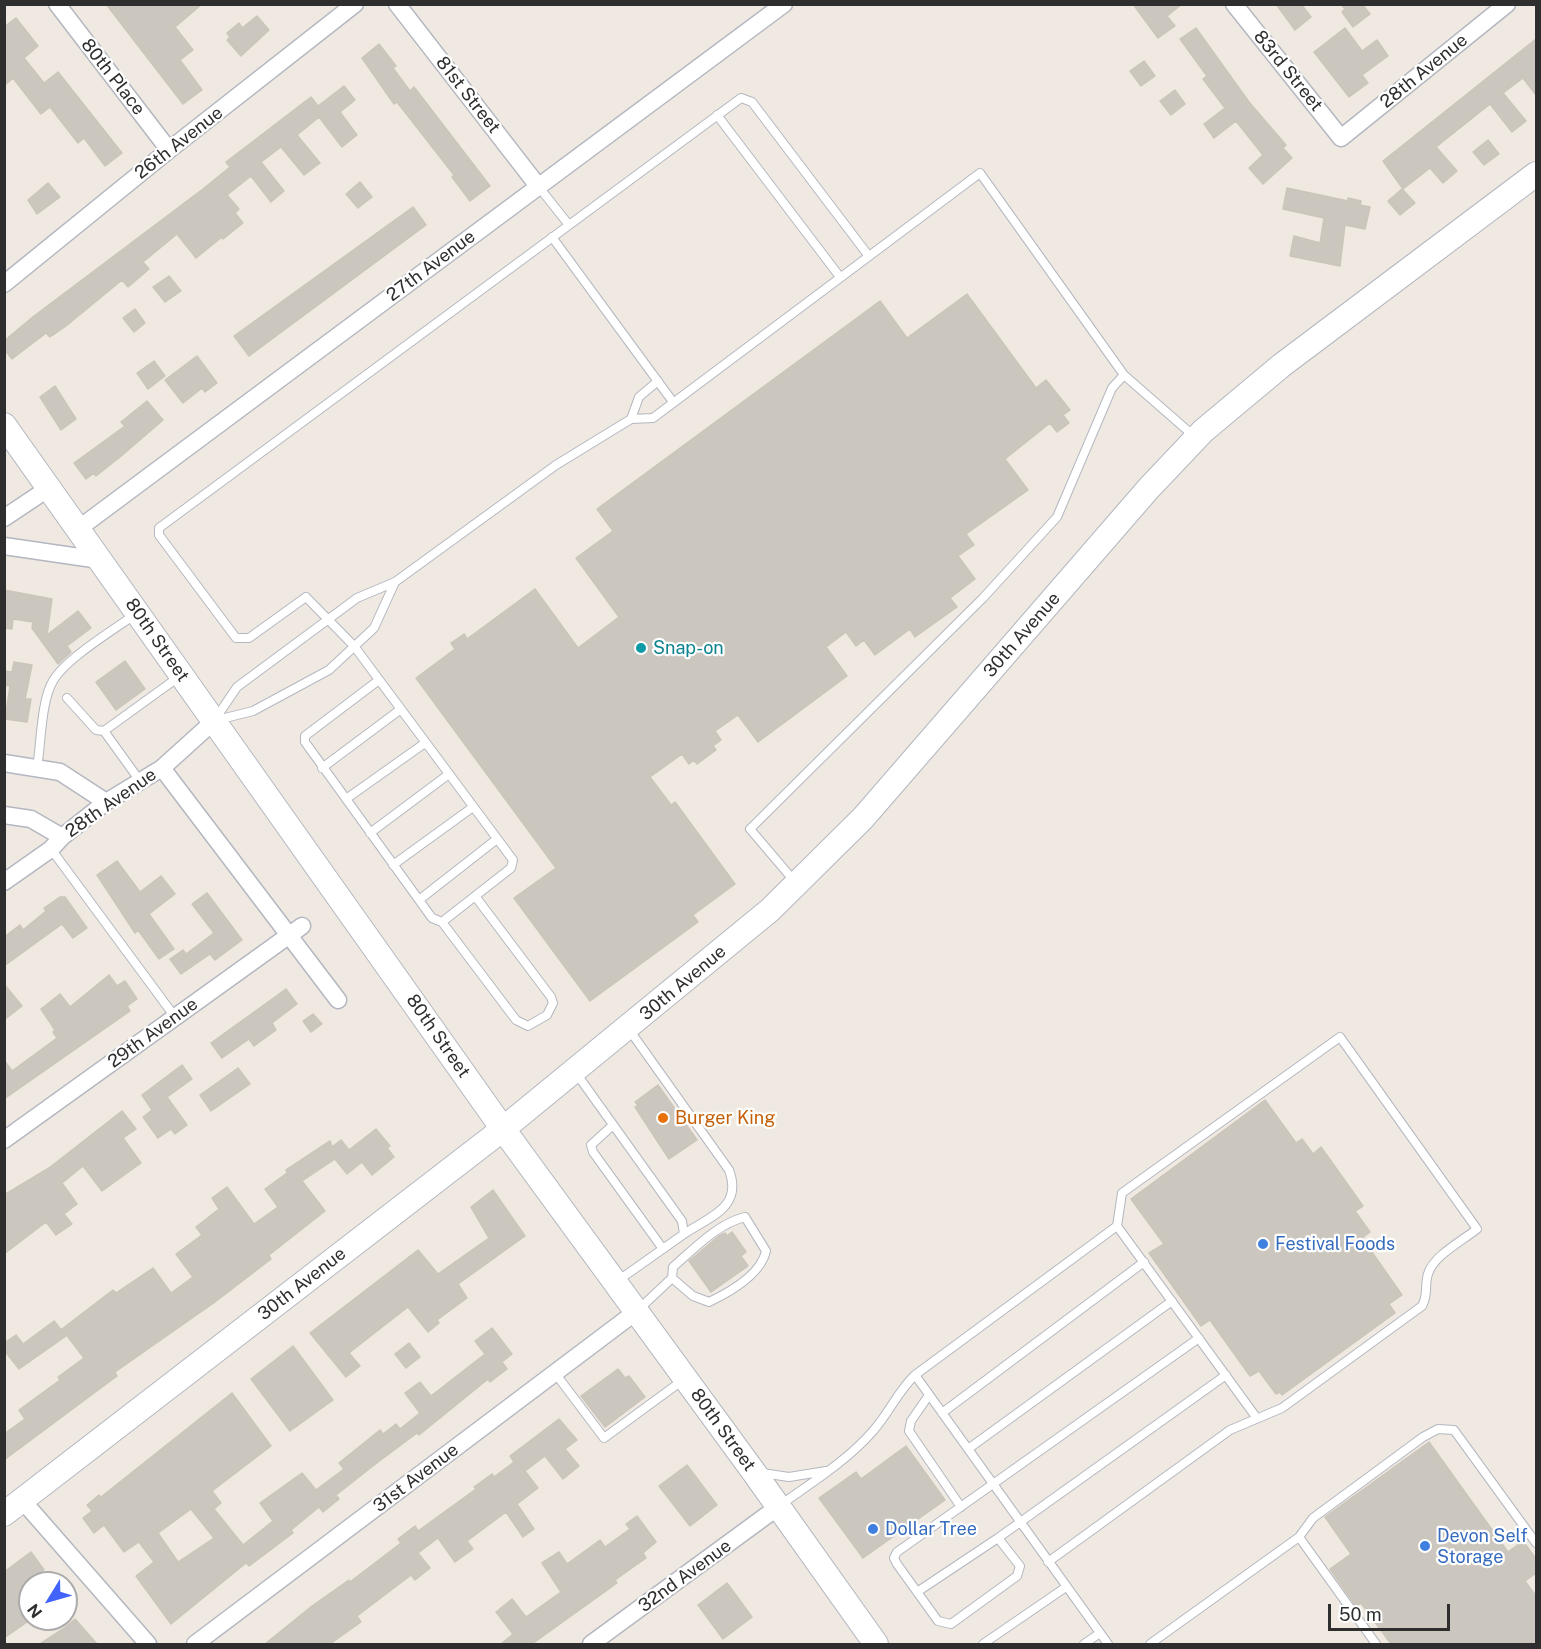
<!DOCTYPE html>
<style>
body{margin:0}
#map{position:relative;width:1541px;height:1649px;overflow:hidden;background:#efe9e1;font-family:"Public Sans",sans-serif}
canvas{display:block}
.frame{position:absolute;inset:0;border:6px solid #2e2e2e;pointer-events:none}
.north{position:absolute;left:18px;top:1571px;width:60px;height:60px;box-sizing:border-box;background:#fff;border:2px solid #ababab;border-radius:50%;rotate:233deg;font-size:16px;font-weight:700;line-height:24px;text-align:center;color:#2e2e2e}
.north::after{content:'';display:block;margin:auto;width:21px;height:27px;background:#4264fb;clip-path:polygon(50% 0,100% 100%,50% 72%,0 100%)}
.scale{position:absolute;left:1328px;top:1604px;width:122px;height:27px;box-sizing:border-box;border:3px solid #2e2e2e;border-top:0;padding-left:8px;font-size:18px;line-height:21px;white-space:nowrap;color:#2e2e2e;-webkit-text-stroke:4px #fff;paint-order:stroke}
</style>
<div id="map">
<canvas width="1541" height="1649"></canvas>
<div class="frame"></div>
<div class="north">N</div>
<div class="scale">50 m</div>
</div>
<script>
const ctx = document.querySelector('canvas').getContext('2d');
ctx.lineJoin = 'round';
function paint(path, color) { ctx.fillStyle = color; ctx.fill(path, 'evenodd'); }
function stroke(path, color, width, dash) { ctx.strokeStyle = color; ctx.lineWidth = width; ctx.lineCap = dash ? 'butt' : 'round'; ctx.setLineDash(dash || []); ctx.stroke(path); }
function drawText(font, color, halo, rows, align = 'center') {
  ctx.font = font + ' "Public Sans",sans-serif'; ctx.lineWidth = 4.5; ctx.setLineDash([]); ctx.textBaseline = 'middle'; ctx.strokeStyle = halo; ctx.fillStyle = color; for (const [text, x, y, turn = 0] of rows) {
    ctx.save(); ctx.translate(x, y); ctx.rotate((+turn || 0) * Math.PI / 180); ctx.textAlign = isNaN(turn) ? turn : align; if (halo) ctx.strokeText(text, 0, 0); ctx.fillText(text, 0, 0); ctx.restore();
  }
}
const building = new Path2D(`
 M106,4H202L175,27L193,50L180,60L202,90L183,104Z
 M1133,4H1182L1167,16L1175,26L1158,38Z
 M1276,4H1301L1311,17L1295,30Z
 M1341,4H1362L1370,14L1353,27L1342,12L1345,9Z
 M257,16L269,30L241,56L227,40L230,37L227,33L239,23L242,28Z
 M16,18L38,46L24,58L44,83L58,72L122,153L105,166L84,138L78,143L50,107L41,114L13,78L5,85L4,27Z
 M1196,28L1249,102L1286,145L1283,148L1292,158L1263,184L1249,168L1263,155L1236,121L1214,138L1204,124L1225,108L1203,79L1207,76L1180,39Z
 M1345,28L1362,51L1377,40L1388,56L1362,75L1368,83L1349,97L1314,52Z
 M1536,39V95L1523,78L1503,93L1526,121L1512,132L1490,104L1436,147L1457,171L1443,183L1430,168L1403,189L1383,161Z
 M379,44L396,66L393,68L410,91L414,87L490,186L470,201L452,177L454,175L397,102L394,104L362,58Z
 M1144,61L1155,76L1141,86L1130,71Z
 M344,86L355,100L340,112L357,135L342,147L319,117L297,135L320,163L304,175L281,147L261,162L284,191L271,202L251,176L227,195L239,209L235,213L243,223L223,239L222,237L196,258L177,234L143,262L149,269L128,287L122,280L66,326L50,337L46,333L12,359L4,349V341L34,316L203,189L230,167L226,162L311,97L318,106Z
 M1175,90L1185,104L1171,115L1160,101Z
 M1488,140L1499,154L1484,165L1473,152Z
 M360,182L372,197L358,208L346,194Z
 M48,183L60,197L37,214L28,200Z
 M1287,188L1348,201V198L1361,201L1360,205L1370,207L1365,229L1345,225L1340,266L1290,256L1294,236L1320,243L1324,218L1283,209Z
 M1402,189L1415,203L1400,215L1388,201Z
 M413,207L426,225L249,356L234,336Z
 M169,276L181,291L165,302L153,287Z
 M967,294L1036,388L1046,380L1070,410L1063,415L1069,423L1057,432L1050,423L1005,459L1028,490L966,534L974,545L958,556L975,579L950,598L957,607L915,637L910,629L875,655L864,640L856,646L846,632L826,647L847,676L758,742L738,715L715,731L721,740L713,746L716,750L697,764L694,760L689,764L682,754L650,777L671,805L675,802L735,884L693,915L698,922L590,1001L514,898L556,868L416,678L455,649L451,643L464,634L467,639L535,589L578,648L619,617L576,558L613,531L597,509L880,301L907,338Z
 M135,309L145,323L134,332L123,318Z
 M197,356L217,383L205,392L202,388L183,403L165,380Z
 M154,361L165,376L148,389L137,373Z
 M55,386L76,419L61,430L40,397Z
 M147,401L163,420L120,457L96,476L94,473L86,479L74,463L125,426L121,422Z
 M4,590L52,599L47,635L78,611L91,628L67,646L71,652L58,664L32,628L33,622L13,619L12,629L4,628Z
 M125,661L145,689L116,710L96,682Z
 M14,662L32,665L25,699H31L27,722L5,719L10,686L4,685V671L12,672Z
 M117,861L140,892L161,876L175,894L149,914L174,949L159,959L138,930L135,933L97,875Z
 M207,893L242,940L215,960L210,954L181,974L170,959L183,950L186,954L214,933L192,904Z
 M60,897H65L87,928L73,938L62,924L4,966V937L20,925L23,930L46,911L44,908Z
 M109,975L117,986L125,981L137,999L127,1006L130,1011L4,1099V1060L12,1071L57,1038L53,1032L55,1030L41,1009L60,994L70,1007Z
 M4,984L22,1006L4,1020Z
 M286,989L297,1004L272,1023L276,1030L254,1046L249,1039L222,1058L211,1043Z
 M313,1014L322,1024L311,1032L303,1021Z
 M182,1065L192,1079L167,1097L187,1125L175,1134L171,1129L158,1138L143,1117L152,1110L142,1095Z
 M238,1068L250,1084L211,1111L200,1095Z
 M658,1085L697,1140L669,1159L635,1107L638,1105L635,1102Z
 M1265,1100L1296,1143L1302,1139L1313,1154L1321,1147L1363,1206L1355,1211L1370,1232L1362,1238L1402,1295L1389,1304L1395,1313L1282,1395L1280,1392L1276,1394L1259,1371L1250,1376L1210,1320L1201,1326L1149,1253L1164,1244L1131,1199Z
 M122,1111L136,1129L123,1138L141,1163L102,1191L83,1166L62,1183L77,1204L64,1214L72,1224L56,1235L46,1222L4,1254V1195L49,1168Z
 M376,1129L390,1146L387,1148L394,1157L372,1175L362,1162L347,1174L335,1159L302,1181L325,1211L269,1255L271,1259L215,1302L115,1372L117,1376L4,1460V1434L25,1419L19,1410L60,1380L58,1377L84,1358L62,1329L113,1290L116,1293L153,1268L171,1293L193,1277L176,1254L202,1235L196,1227L219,1209L212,1198L227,1187L254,1224L278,1207L265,1189L287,1173L286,1170L330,1141L332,1147L341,1140L349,1150Z
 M493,1190L525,1236L458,1284L467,1298L437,1320L439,1323L428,1332L408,1307L386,1324L349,1353L360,1366L346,1377L310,1333L418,1250L438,1274L489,1238L471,1207Z
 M732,1232L746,1252L741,1256L748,1266L711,1292L689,1261L719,1236L725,1233L727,1236Z
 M54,1321L66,1336L19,1369L4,1350V1343L16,1335L23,1344Z
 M492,1328L512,1354L502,1362L507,1369L490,1382L488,1379L419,1435L417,1433L378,1462L336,1495L339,1499L323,1512L319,1507L291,1530L293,1533L249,1566L246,1563L171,1624L136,1576L154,1562L139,1542L124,1552L104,1525L94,1533L83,1518L92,1511L87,1505L99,1495L101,1497L232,1393L271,1446L212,1491L221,1503L214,1509L243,1545L273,1521L260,1503L302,1473L316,1490L344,1469L339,1463L380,1430L383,1434L396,1424L400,1429L420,1413L405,1393L420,1382L431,1396L485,1354L475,1341ZM191,1509L214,1538L178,1562L158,1533Z
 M409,1343L420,1357L406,1368L395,1354Z
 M293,1346L333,1400L290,1431L251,1379Z
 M618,1369L625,1378L629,1376L645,1397L605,1427L581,1396Z
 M559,1419L577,1440L565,1449L579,1466L563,1479L545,1456L525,1471L538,1488L517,1504L534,1529L523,1537L506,1512L467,1541L473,1549L455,1562L438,1538L418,1553L430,1568L415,1580L411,1575L357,1616L361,1622L330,1644H265L312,1606L349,1580L350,1582L401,1543L398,1539L415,1526L418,1531L476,1489L474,1487L492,1474L494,1477L514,1462L510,1456Z
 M1429,1442L1508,1552L1523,1541L1536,1559V1573L1525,1581L1536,1596V1644H1391L1361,1603L1356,1606L1330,1569L1351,1554L1325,1517Z
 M906,1446L945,1500L863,1558L819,1498L856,1472L861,1479Z
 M687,1465L717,1505L690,1526L659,1486Z
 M637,1516L656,1542L643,1553L646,1558L615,1580L617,1583L532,1644H501L513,1634L496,1612L512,1599L526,1617L561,1592L542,1563L559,1552L567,1564L600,1540L605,1547L630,1529L626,1524Z
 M31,1552L44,1570L40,1573L48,1583H30V1620L4,1638V1572Z
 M727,1583L752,1617L723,1639L698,1605Z
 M75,1619L97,1644H40L63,1629Z`);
paint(building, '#cbc7bf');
stroke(building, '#cbc5ba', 1.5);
const lane = new Path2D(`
 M717,115L840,277
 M538,186L569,225
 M552,237L673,402
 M631,419L639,397L658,381
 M379,680L305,736V742L432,918L442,922L511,868L513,860L354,646L306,597L249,638H236L159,535V528L741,98L752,102L868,255
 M67,698L96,730L104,731
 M216,718L237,687L357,598L395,582L556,465L631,419L653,418L980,173L1124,375
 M217,720L253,711L329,670L374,628L395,582
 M37,768C41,745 41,700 53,681C65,659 115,629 137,613
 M322,768L401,709
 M140,781L104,731L180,676
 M346,799L425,743
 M370,833L449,774
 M51,849L175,1017
 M393,865L473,807
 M796,883L750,829L983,598L1057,517L1112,388L1124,375L1195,437
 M419,900L497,839
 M442,922L516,1020L528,1026L547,1015L553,1003L551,997L475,896
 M628,1028L729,1170C743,1207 711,1216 684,1234
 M576,1073L682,1221L684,1234L616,1282
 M613,1125L591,1145L593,1152L663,1249
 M1117,1226L1256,1417
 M637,1311L672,1278L693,1296L709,1302C730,1292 761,1274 766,1251L745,1217C717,1224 694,1249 673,1267L672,1278
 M1199,1338L897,1552L894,1558L897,1564L938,1621L951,1624L1017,1576L1020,1566L998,1538L1226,1375
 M555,1373L604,1438L683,1380
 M915,1375L1108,1644
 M929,1395L911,1421L909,1431L961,1507
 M942,1413L1144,1262
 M968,1449L1172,1301
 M762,1473L789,1477L826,1471
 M779,1506C811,1483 847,1461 873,1431C889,1413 898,1391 915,1375L1117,1226L1122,1193L1340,1037L1477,1229C1462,1241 1433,1256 1428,1274C1424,1286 1429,1293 1422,1306L1282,1408L1230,1430L1048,1562
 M1299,1537L1313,1518L1423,1437L1438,1429L1454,1430L1536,1543
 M917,1592L998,1538
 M983,1644L1066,1587
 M1084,1644L1100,1633
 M1150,1644L1299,1537L1376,1644`);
const street = new Path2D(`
 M57,4L169,150
 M397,4L538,186
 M1234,4L1341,138L1507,4
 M4,284L169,150L355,4
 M4,518L49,488
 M78,529L784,4
 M4,546L100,560
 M4,763L60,772L106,802
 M162,768L338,1000
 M4,815L31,819L62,837
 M4,882L51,849L62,837L106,802L162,768L214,721
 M4,1140L302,926
 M22,1500L148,1644
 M195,1644L637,1311
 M591,1644L778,1507`);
const secondary = new Path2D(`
 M4,425L503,1129L753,1471L876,1644
 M4,1514L503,1129L770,910L863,818L1149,488L1203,431L1282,365L1536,174`);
stroke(lane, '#b4b7c1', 10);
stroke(street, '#b4b7c1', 19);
stroke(secondary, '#b4b7c1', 26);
stroke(lane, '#fff', 8);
stroke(street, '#fff', 16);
stroke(secondary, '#fff', 24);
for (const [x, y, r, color] of [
 [641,648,6,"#0f9aa8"],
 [663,1118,6,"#e8710a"],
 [1263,1244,6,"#3f7fe0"],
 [873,1529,6,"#3f7fe0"],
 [1425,1546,6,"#3f7fe0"]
]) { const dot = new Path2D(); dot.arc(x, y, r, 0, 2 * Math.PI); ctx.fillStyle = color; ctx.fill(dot); stroke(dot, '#fff', 2); }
drawText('18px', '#2e2e2e', '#fff', [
 ["83rd Street",1288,71,51],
 ["28th Avenue",1424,71,-39],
 ["80th Place",113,77,52],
 ["81st Street",468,95,52],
 ["26th Avenue",179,143,-38],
 ["27th Avenue",431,266,-37],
 ["30th Avenue",1022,635,-49],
 ["80th Street",157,640,55],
 ["28th Avenue",111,803,-35],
 ["30th Avenue",683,983,-40],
 ["29th Avenue",153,1033,-36],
 ["80th Street",438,1036,55],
 ["30th Avenue",302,1284,-38],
 ["80th Street",723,1430,54],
 ["31st Avenue",416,1478,-37],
 ["32nd Avenue",685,1576,-36]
]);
drawText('18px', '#0d838f', '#fff', [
 ["Snap-on",653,648]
], 'left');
drawText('18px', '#c56008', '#fff', [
 ["Burger King",675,1118]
], 'left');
drawText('18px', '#366cbe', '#fff', [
 ["Festival Foods",1275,1244],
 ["Dollar Tree",885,1529],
 ["Devon Self",1437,1536],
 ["Storage",1437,1557]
], 'left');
</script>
